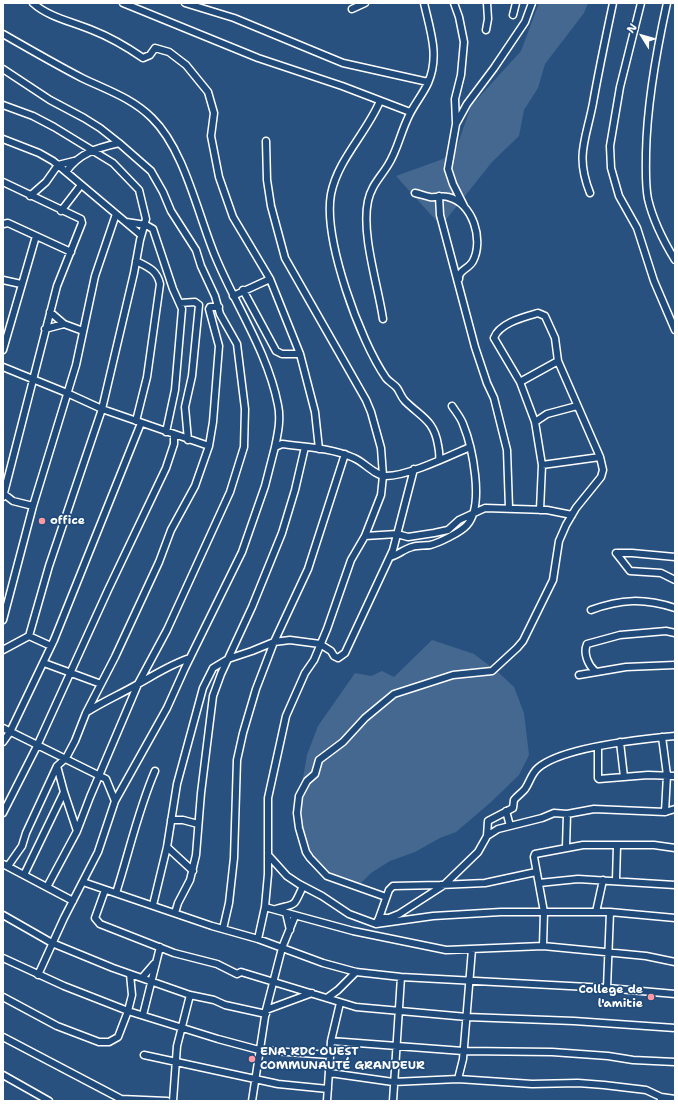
<!DOCTYPE html>
<meta charset="utf-8">
<style>
body{margin:0}
#map{position:relative;width:678px;height:1104px;overflow:hidden;background:#28517f;font-family:"Shantell Sans",sans-serif}
canvas{display:block}
.frame{position:absolute;inset:0;border:4px solid #fff;pointer-events:none}
.north{position:absolute;left:622px;top:16px;width:40px;height:40px;-webkit-text-stroke:3px #1f4a7a;paint-order:stroke;rotate:307deg;font-size:11px;font-weight:700;line-height:16px;text-align:center;color:#fff}
.north::after{content:'';display:block;margin:auto;width:14px;height:18px;background:#fff;clip-path:polygon(50% 0,100% 100%,50% 72%,0 100%)}
</style>
<div id="map">
<canvas width="678" height="1104"></canvas>
<div class="frame"></div>
<div class="north">N</div>
</div>
<script>
const ctx = document.querySelector('canvas').getContext('2d');
ctx.lineJoin = 'round';
function paint(path, color) { ctx.fillStyle = color; ctx.fill(path, 'evenodd'); }
function stroke(path, color, width, dash) { ctx.strokeStyle = color; ctx.lineWidth = width; ctx.lineCap = dash ? 'butt' : 'round'; ctx.setLineDash(dash || []); ctx.stroke(path); }
function drawText(font, color, halo, rows, align = 'center') {
  ctx.font = font + ' "Shantell Sans",sans-serif'; ctx.lineWidth = 3.5; ctx.setLineDash([]); ctx.textBaseline = 'middle'; ctx.strokeStyle = halo; ctx.fillStyle = color; for (const [text, x, y, turn = 0] of rows) {
    ctx.save(); ctx.translate(x, y); ctx.rotate((+turn || 0) * Math.PI / 180); ctx.textAlign = isNaN(turn) ? turn : align; if (halo) ctx.strokeText(text, 0, 0); ctx.fillText(text, 0, 0); ctx.restore();
  }
}
paint(new Path2D(`
 M539,3H588L584,13L545,64L538,88L524,110L519,136L492,162L441,226L396,176L454,155L471,106L521,51Z
 M432,640L474,654L499,673L514,687L524,713L529,755L519,775L490,803L456,832L440,838L415,852L390,861L371,873L360,884L324,873L303,847L301,831L300,795L307,755L318,726L355,673L371,676L382,671L394,677Z`), '#446890');
const minor = new Path2D(`
 M33,3C48,17 73,22 92,30C110,37 127,47 143,58L150,55L155,48L169,52L186,65L208,92L214,113L211,136L219,177L233,217L270,279L300,354L315,412L319,449
 M123,3L258,58L342,86L410,112
 M185,3L234,18L343,63L428,82
 M454,3L459,17L464,42L461,75L455,99L456,123
 M641,3L620,87L610,146L611,168L619,196L637,228L654,281L675,330
 M667,3C656,53 647,103 646,153C646,169 645,184 648,199C653,220 664,242 675,260
 M352,9L365,3
 M513,15L516,3
 M486,30L488,19L487,3
 M3,34C29,49 55,64 82,78C107,90 132,98 152,118C185,150 198,216 216,258C236,306 268,353 278,405C281,419 278,433 275,447
 M3,69L50,100L84,118L100,128L119,143L151,171L163,192L171,211L196,250L201,266L215,296L220,314L237,344L245,409L244,447L230,492L167,630L138,684L90,797L77,831L47,887
 M380,101C366,134 338,159 331,194C323,239 360,341 386,378C389,382 394,384 397,388C400,392 401,397 405,401C421,417 434,420 438,445C439,450 440,455 439,460
 M3,105L33,116L54,127L113,163L139,190L146,219L140,240L134,273L102,409L49,566L29,636L3,650
 M3,139L39,153L53,161L141,235
 M66,172C79,153 97,148 119,143
 M3,182L81,219L82,223L57,286L3,497
 M415,193C420,194 425,196 430,197C436,198 442,195 448,197C473,203 484,240 473,261C469,269 458,270 459,279
 M590,193C575,155 586,140 593,103C599,69 606,36 613,3
 M30,196L46,182L58,165L74,161
 M439,196L440,215L475,347L487,383L494,398L507,450L509,508
 M464,206L453,184L448,169L456,124L467,104L494,68L525,22L532,3
 M61,211L81,185
 M126,222L146,225L153,229L173,289L182,309L175,390L166,432
 M3,224L8,223L71,252
 M3,280L21,284
 M243,290L276,351L282,354H300
 M233,296L270,279
 M180,303L195,302L199,305L192,376L185,407L188,440
 M50,312L64,324L83,331
 M383,319C378,285 361,234 368,201C371,186 380,178 388,165C397,151 400,135 407,120C412,107 422,96 428,83C440,56 430,30 424,3
 M45,329L64,324
 M3,350L36,236
 M3,367L67,393L102,409L209,446
 M520,382L558,361
 M136,421L147,377L160,284C157,270 148,267 136,261
 M535,422L547,414L577,406
 M542,465L600,457
 M4,494L13,501L33,506
 M365,536L397,534L408,537L434,533L448,530L459,520L485,508L547,510L572,515
 M616,553L630,571L661,573L675,580
 M616,553H632L675,557
 M390,557C398,555 404,549 412,547C418,545 424,546 430,545C439,543 461,532 467,525C485,505 472,446 463,424C461,418 456,412 452,406
 M591,610C621,599 644,598 675,608
 M3,620L33,506L76,365L95,276L116,214
 M29,636L51,646
 M44,663L101,684
 M595,671C588,665 583,653 587,644L620,635L666,631L675,633
 M579,675L626,667L675,665
 M87,712C104,701 121,694 138,684C156,674 171,664 190,658
 M3,728L106,779L115,801
 M662,737L667,775L665,812
 M3,742L10,732L54,640L141,423
 M620,742L624,777
 M598,747V778L599,779L648,775L675,776
 M64,792L77,831
 M506,811L510,826
 M3,813L37,746L108,590L166,468L174,444V435
 M171,820H183L198,824
 M487,836L498,829L542,818L554,813L567,814L594,809L665,812L675,809
 M167,847L193,871
 M566,847L567,814
 M269,856L287,876L299,884L322,896L349,914L376,924L433,916L501,912H610L675,918
 M3,864L73,901
 M8,866L22,846L26,833L57,766
 M24,875L64,792L57,766L66,758L75,741L86,713L115,657L159,562L171,530L195,486L209,446L213,422L219,346L209,309L210,307H219
 M616,880L617,846
 M83,882L212,926L258,939L323,963L356,972L401,977L607,988L675,994
 M539,883L578,879L675,885
 M105,890L95,918L100,924L174,953L217,964L237,974L241,972L356,1007L467,1017L574,1021L675,1028
 M116,893C129,853 138,810 155,771
 M386,897L327,876L310,858L306,852L299,828L297,813L299,796L307,781L315,774L319,760L343,742L365,718L394,694L453,675L492,671L517,648L523,641L553,580L559,541L566,525L576,508L601,477L603,470L600,457L558,361L555,338L545,316L538,313C524,317 499,323 494,338L520,382L535,422L542,465L540,510
 M153,905L167,847L177,784L203,688L213,668L228,659L252,651L274,642L290,640L320,644L331,651L334,656L338,658L345,653L393,550L414,469
 M265,907L353,931L446,950L543,946L646,956L675,962
 M276,909C297,903 293,908 303,886
 M596,912L603,880
 M175,913L178,903L190,880L196,855L201,793L213,696L221,674L252,607L282,533L295,490L305,447
 M286,913L290,930
 M3,915L52,943L113,968L190,995L214,1000L225,1005L266,1014
 M379,918L389,890L393,886L440,885L485,883L536,872
 M376,924L379,918H389L399,914L444,885L478,852L487,836L488,821L513,808L514,800C517,796 522,793 525,789C530,782 531,774 538,768C562,747 642,739 675,736
 M223,929L229,903L234,858L237,760L243,733L256,689L274,642L308,569L345,454
 M258,939L265,907L268,874V798L286,716L305,673L314,660L327,629L351,560L365,536L381,495L383,476L381,448L371,412L366,400L285,258L271,206L267,180L266,141
 M543,946L544,912L534,857L535,854L583,845H654L675,848
 M3,958L64,986L128,1011L218,1039L259,1050L330,1055
 M38,975L64,918L98,852L115,801L167,708L185,668L242,552L265,486L275,447L282,444C305,447 332,448 354,458C364,462 375,476 386,476C408,476 449,456 470,447
 M142,978L154,964
 M607,988L610,912
 M3,997L57,1026L99,1042H109L118,1037L128,1011L132,995L130,974
 M327,998L338,990L356,972
 M266,1010L312,993
 M143,1015L160,947
 M3,1037L121,1099L167,1101
 M331,1041L463,1051L552,1052L608,1056L633,1060L675,1062
 M144,1055L278,1084L328,1089
 M330,1073L393,1082L458,1079L532,1084L578,1083L604,1085L646,1090L661,1097
 M3,1075L49,1101
 M458,1079L463,1059L472,949
 M661,1100V1097L675,1099
 M173,1101L177,1046L190,995
 M252,1101L266,1010L282,948L295,916
 M327,1101L331,1041L340,1003
 M393,1101L401,977`);
stroke(minor, '#fff', 9);
stroke(minor, '#1f4a7a', 6);
for (const [x, y, r, color] of [
 [42,521,4,"#ff9aa2"],
 [651,997,4,"#ff9aa2"],
 [252,1059,4,"#ff9aa2"]
]) { const dot = new Path2D(); dot.arc(x, y, r, 0, 2 * Math.PI); ctx.fillStyle = color; ctx.fill(dot); stroke(dot, '#1f4a7a', 1.5); }
drawText('bold 12px', '#fff', '#1f4a7a', [
 ["office",50,521],
 ["College de",643,990,"right"],
 ["l'amitie",643,1004,"right"],
 ["ENA RDC OUEST",260,1052],
 ["COMMUNAUTÉ GRANDEUR",260,1066]
], 'left');
</script>
